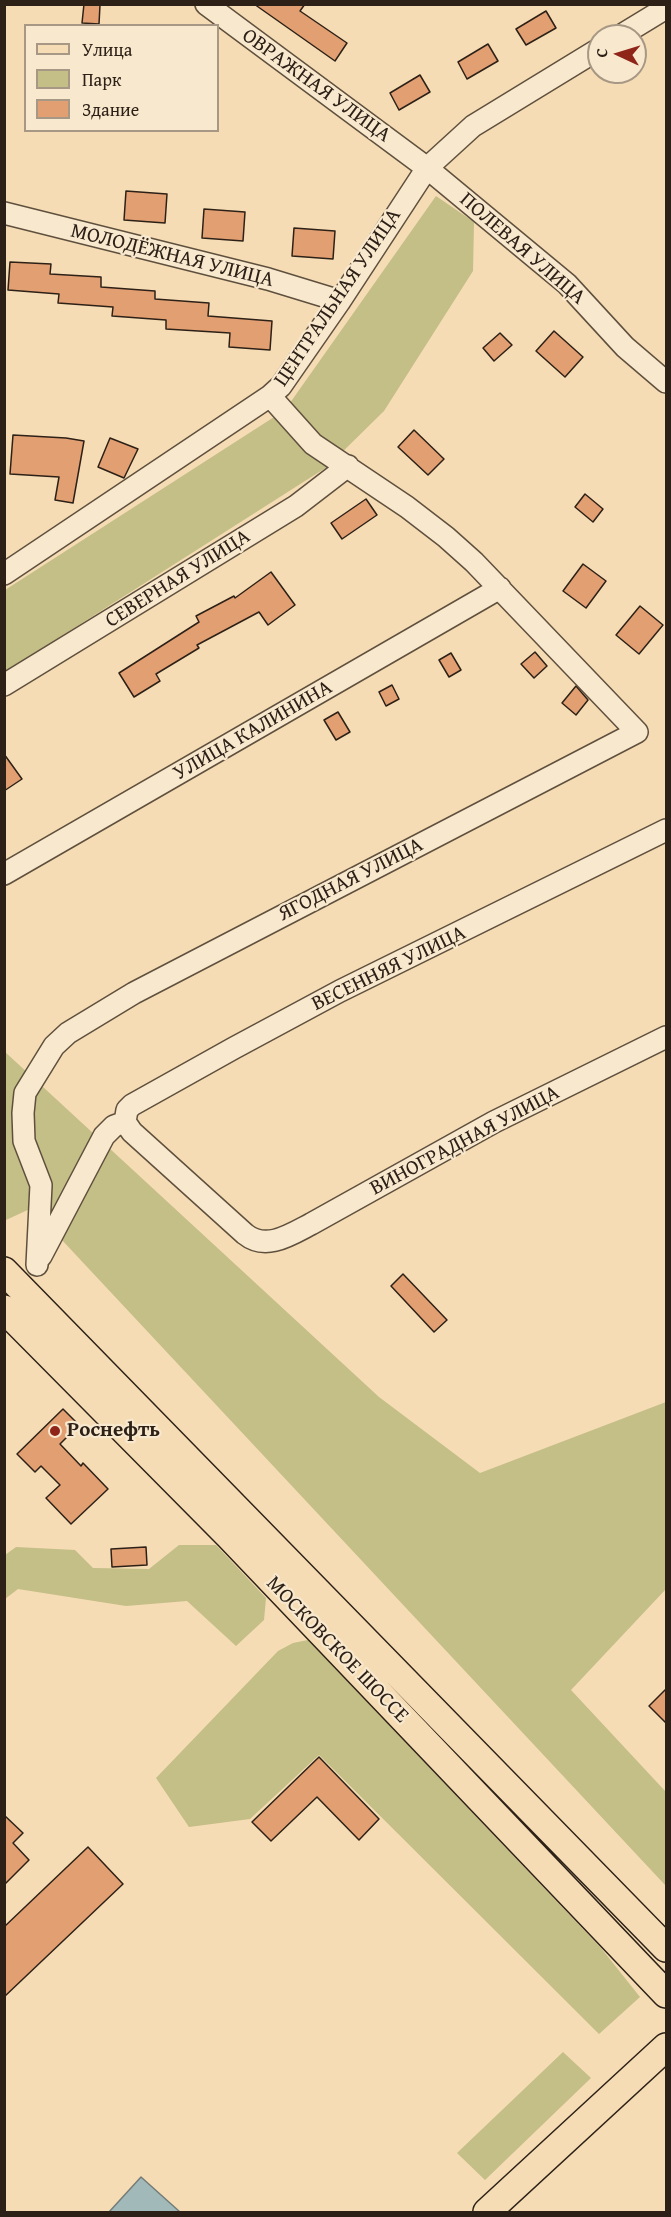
<!DOCTYPE html>
<meta charset="utf-8">
<style>
body{margin:0}
#map{position:relative;width:671px;height:2217px;overflow:hidden;background:#f5dcb4;font-family:"Gentium Book Plus",serif}
canvas{display:block}
.frame{position:absolute;inset:0;border:6px solid #2d2117;pointer-events:none}
.legend{position:absolute;left:24px;top:24px;width:195px;height:108px;box-sizing:border-box;background:#f8e8ce;border:2px solid #a79885;margin:0;padding:8px 10px;list-style:none;font-size:18px;color:#2d2117}
.legend li{display:flex;align-items:center;gap:12px;height:30px}
.legend b{width:30px;border:2px solid #a79885}
.north{position:absolute;left:587px;top:24px;width:60px;height:60px;box-sizing:border-box;background:#f8e8ce;border:2px solid #a79885;border-radius:50%;rotate:274deg;font-size:16px;font-weight:700;line-height:24px;text-align:center;color:#2d2117}
.north::after{content:'';display:block;margin:auto;width:21px;height:27px;background:#8f2418;clip-path:polygon(50% 0,100% 100%,50% 72%,0 100%)}
</style>
<div id="map">
<canvas width="671" height="2217"></canvas>
<div class="frame"></div>
<ul class="legend">
<li><b style="height:8px;background:#f5dcb4"></b>Улица</li>
<li><b style="height:16px;background:#c4be87"></b>Парк</li>
<li><b style="height:16px;background:#e29f72"></b>Здание</li>
</ul>
<div class="north">С</div>
</div>
<script>
const ctx = document.querySelector('canvas').getContext('2d');
ctx.lineJoin = 'round';
function paint(path, color) { ctx.fillStyle = color; ctx.fill(path, 'evenodd'); }
function stroke(path, color, width, dash) { ctx.strokeStyle = color; ctx.lineWidth = width; ctx.lineCap = dash ? 'butt' : 'round'; ctx.setLineDash(dash || []); ctx.stroke(path); }
function drawText(font, color, halo, rows, align = 'center') {
  ctx.font = font + ' "Gentium Book Plus",serif'; ctx.lineWidth = 4.5; ctx.setLineDash([]); ctx.textBaseline = 'middle'; ctx.strokeStyle = halo; ctx.fillStyle = color; for (const [text, x, y, turn = 0] of rows) {
    ctx.save(); ctx.translate(x, y); ctx.rotate((+turn || 0) * Math.PI / 180); ctx.textAlign = isNaN(turn) ? turn : align; if (halo) ctx.strokeText(text, 0, 0); ctx.fillText(text, 0, 0); ctx.restore();
  }
}
paint(new Path2D(`
 M436,196L474,222L473,271L384,411L327,467L5,672V590L285,410Z
 M4,1051L379,1397L480,1473L666,1402V1589L571,1690L666,1792V1886L32,1208L6,1220L5,1219Z
 M179,1545H216L266,1598L264,1620L236,1646L187,1601L126,1606L18,1589L5,1599V1555L16,1547L75,1550L93,1568L149,1569Z
 M308,1640L601,1948L640,1997L599,2034L319,1755L250,1819L189,1827L156,1778L278,1651L293,1643Z
 M563,2052L591,2078L485,2180L457,2153Z`), '#c4be87');
const water = new Path2D(`
 M141,2177L180,2212H109Z`);
paint(water, '#a2b9b9');
stroke(water, '#737c78', 1.5);
const building = new Path2D(`
 M84,4L100,5L99,24L82,23Z
 M254,4H305L300,11L347,43L335,61Z
 M546,11L556,28L526,45L516,29Z
 M488,44L498,61L467,79L458,62Z
 M420,75L430,92L399,110L390,93Z
 M126,191L167,194L165,223L124,220Z
 M204,209L245,212L243,241L202,238Z
 M294,228L335,231L333,259L292,256Z
 M10,262L51,264L50,274L101,277V287L155,291V299L209,303L208,316L272,321L270,350L229,347L230,333L166,329V320L112,316L113,307L58,303L59,294L8,290Z
 M554,331L583,357L565,377L536,351Z
 M500,333L512,345L494,361L483,348Z
 M414,430L444,459L428,475L398,447Z
 M13,435L66,438L84,441L73,503L55,500L59,477L10,474Z
 M110,438L138,449L124,478L98,467Z
 M585,494L603,509L593,522L575,507Z
 M366,499L377,515L342,539L331,523Z
 M583,564L606,581L586,608L563,591Z
 M271,572L295,605L268,625L259,612L197,645L199,648L156,674L160,681L134,697L119,673L199,622L196,616L234,596L235,598Z
 M640,606L663,625L639,654L616,635Z
 M535,652L547,666L534,678L521,664Z
 M451,653L461,670L449,677L439,660Z
 M392,685L399,699L386,706L379,692Z
 M576,686L588,700L576,715L562,703Z
 M338,712L350,732L336,740L324,720Z
 M4,754L22,779L4,791Z
 M403,1274L447,1320L434,1332L391,1286Z
 M63,1409L79,1425L60,1444L81,1466L83,1463L108,1489L71,1524L46,1498L60,1485L41,1466L35,1472L17,1454Z
 M146,1547L147,1565L112,1567L111,1549Z
 M666,1689V1723L649,1706Z
 M319,1757L379,1819L359,1840L317,1797L271,1841L252,1822Z
 M4,1815L23,1833L13,1843L29,1860L4,1885Z
 M88,1847L123,1884L4,1997V1927Z`);
paint(building, '#e29f72');
stroke(building, '#2d2117', 1.5);
const minor = new Path2D(`
 M206,4L427,168L567,284L625,347L666,382
 M620,36L666,8
 M4,213L268,279L340,301
 M4,574L270,396L281,386L340,301L427,168L473,126L599,49
 M4,685L296,506L348,466
 M4,874L500,588
 M125,1122L132,1132L245,1234C266,1251 290,1235 311,1224L494,1122L666,1037
 M125,1122L127,1110L132,1105L234,1048L340,991L666,830
 M41,1256L104,1136L114,1126L125,1122
 M37,1265L41,1185L24,1141L23,1113L25,1093L54,1046L68,1033L134,993L637,732L474,562L446,537L407,507L313,444L270,396`);
const major = new Path2D(`
 M4,1271L666,1948
 M4,1309L229,1536L666,1994
 M487,2212L666,2047`);
stroke(minor, '#5f503e', 24);
stroke(major, '#2d2117', 30);
stroke(minor, '#f8e8ce', 21);
stroke(major, '#f5dcb4', 27);
for (const [x, y, r, color] of [
 [55,1431,6,"#8f2418"]
]) { const dot = new Path2D(); dot.arc(x, y, r, 0, 2 * Math.PI); ctx.fillStyle = color; ctx.fill(dot); stroke(dot, '#f8e8ce', 2); }
drawText('21px', '#2d2117', '#f8e8ce', [
 ["ОВРАЖНАЯ УЛИЦА",316,86,36],
 ["ПОЛЕВАЯ УЛИЦА",522,249,41],
 ["МОЛОДЁЖНАЯ УЛИЦА",172,256,14],
 ["ЦЕНТРАЛЬНАЯ УЛИЦА",338,298,-56],
 ["СЕВЕРНАЯ УЛИЦА",178,579,-32],
 ["УЛИЦА КАЛИНИНА",253,731,-30],
 ["ЯГОДНАЯ УЛИЦА",351,880,-27],
 ["ВЕСЕННЯЯ УЛИЦА",389,969,-26],
 ["ВИНОГРАДНАЯ УЛИЦА",465,1141,-28],
 ["МОСКОВСКОЕ ШОССЕ",337,1650,46]
]);
drawText('bold 21px', '#2d2117', '#f8e8ce', [
 ["Роснефть",67,1431]
], 'left');
</script>
